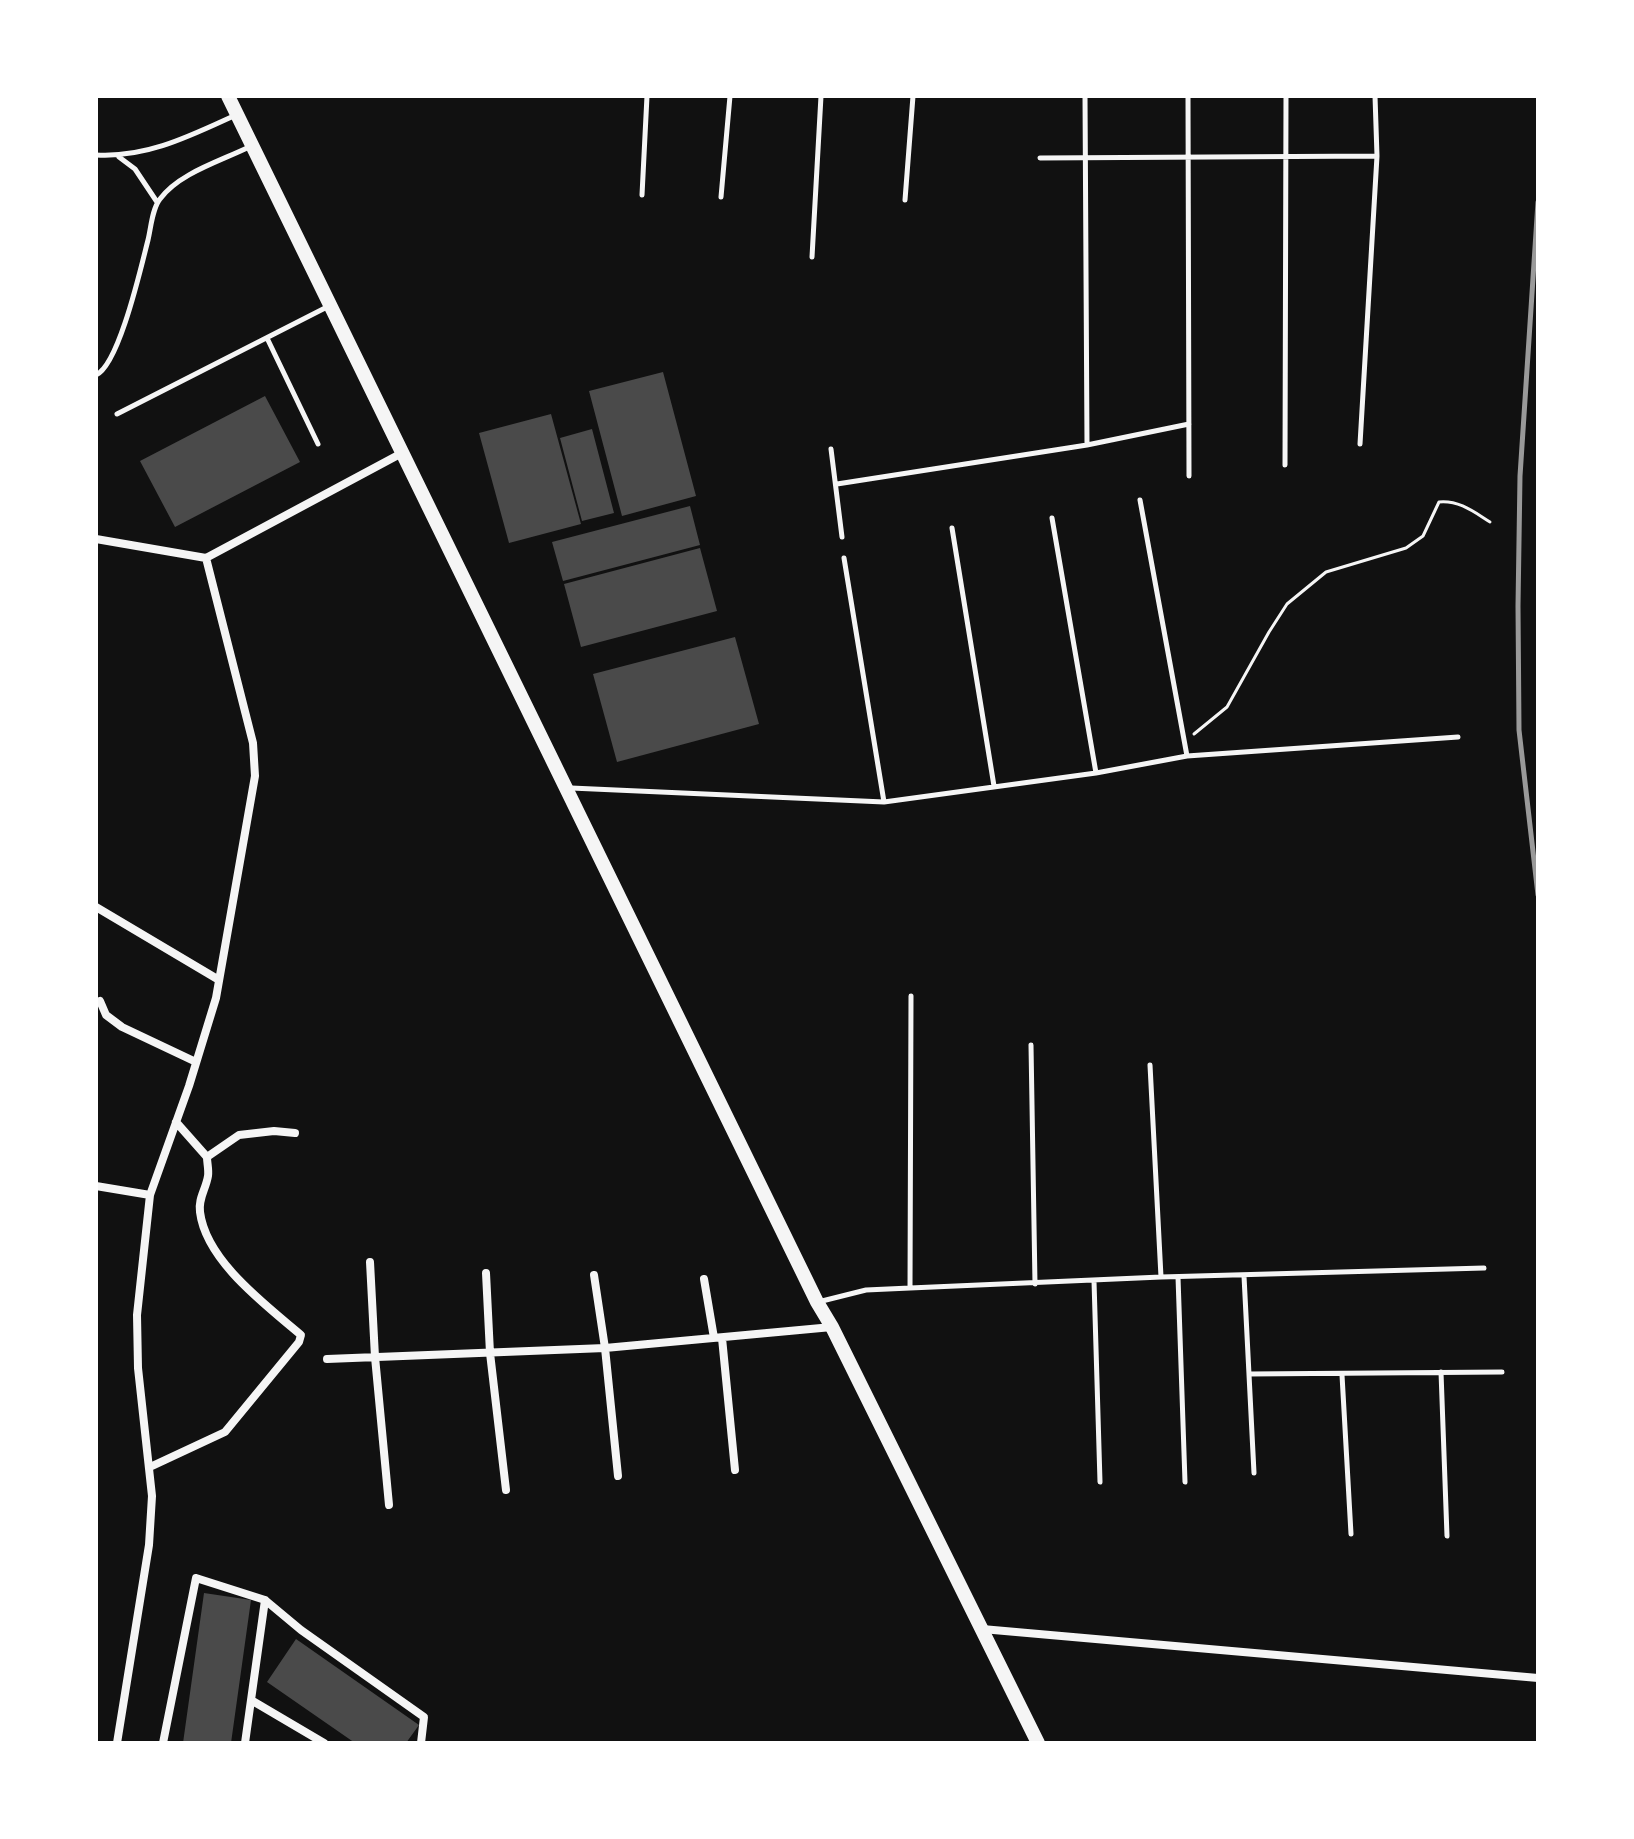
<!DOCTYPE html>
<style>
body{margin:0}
#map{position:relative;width:1634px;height:1839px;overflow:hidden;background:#111;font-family:"Archivo Narrow",sans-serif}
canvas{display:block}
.frame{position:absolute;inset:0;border:98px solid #fff;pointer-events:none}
</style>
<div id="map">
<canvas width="1634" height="1839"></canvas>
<div class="frame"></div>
</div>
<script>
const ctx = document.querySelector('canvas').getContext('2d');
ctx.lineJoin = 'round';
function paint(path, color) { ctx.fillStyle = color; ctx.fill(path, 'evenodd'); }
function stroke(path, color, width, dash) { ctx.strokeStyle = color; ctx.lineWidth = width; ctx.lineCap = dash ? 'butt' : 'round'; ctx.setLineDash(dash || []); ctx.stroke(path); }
paint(new Path2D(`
 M663,372L696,496L622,516L589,391Z
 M265,396L300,462L175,527L140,461Z
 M551,414L581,524L509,543L479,433Z
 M592,429L614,513L582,521L560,438Z
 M690,506L700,545L563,581L552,542Z
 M700,548L717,611L581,647L564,584Z
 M735,637L759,724L617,762L593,674Z
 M204,1593L251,1600L231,1743H183Z
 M296,1639L419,1725L406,1743H355L267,1682Z`), '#4a4a4a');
stroke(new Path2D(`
 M1194,734L1227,707L1269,632L1287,604L1326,572L1406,548L1423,536L1439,502C1459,500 1474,512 1490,522`), '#f5f5f5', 3);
stroke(new Path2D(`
 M1188,96L1189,476
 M96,155C147,158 190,136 236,115
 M119,157L135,169L157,202
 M1040,158L1377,156L1375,96
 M642,195L647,96
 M721,197L730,96
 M905,200L913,96
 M812,257L821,96
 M267,338L318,444
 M96,375C119,365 141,267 148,240C151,228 152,209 160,199C179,173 221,161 249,147
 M117,414L329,306
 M1360,444L1377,156
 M1087,445L1189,424
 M831,449L842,537
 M1285,465L1286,96
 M837,484L1087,445L1085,96
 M1140,500L1187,756
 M1052,518L1096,773
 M952,528L994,786
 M844,558L884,802
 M571,788L884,802L1096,773L1187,756L1458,737
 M1031,1045L1035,1284
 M1150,1065L1161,1277
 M1244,1276L1254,1473
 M1178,1277L1185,1482
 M1094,1281L1100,1482
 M910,1288L911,996
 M818,1302L866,1290L910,1288L1161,1277L1484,1268
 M1441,1372L1447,1536
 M1249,1374L1502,1372
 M1342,1375L1351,1534`), '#f5f5f5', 5);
stroke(new Path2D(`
 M96,539L206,558L402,453
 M96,907L219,980
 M100,1001L106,1015L122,1027L196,1062
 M176,1122L207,1157
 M96,1186L150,1195
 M370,1262L375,1357L389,1505
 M486,1273L490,1353L506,1490
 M594,1275L605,1348L618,1476
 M704,1279L714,1338
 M722,1338L735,1470
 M327,1359L605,1348L832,1327
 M150,1467L225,1432L299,1342L301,1335C266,1305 206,1261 200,1212C198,1198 206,1189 208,1176C209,1170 207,1163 207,1157L239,1135L274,1131L295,1133
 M982,1629L1538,1678
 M251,1700L265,1600
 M117,1743L149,1545L152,1496L138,1368L137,1315L150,1195L189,1086L216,998L255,776L253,743L206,558
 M163,1743L196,1578L265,1600L301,1630L424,1717L421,1743
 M245,1743L251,1700L324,1743`), '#f5f5f5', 8);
stroke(new Path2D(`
 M228,96L817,1302L832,1327L1038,1743`), '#f5f5f5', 14);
stroke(new Path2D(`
 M1538,202L1520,476L1518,606L1519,730L1538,895`), '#9a9a9a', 5);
</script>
